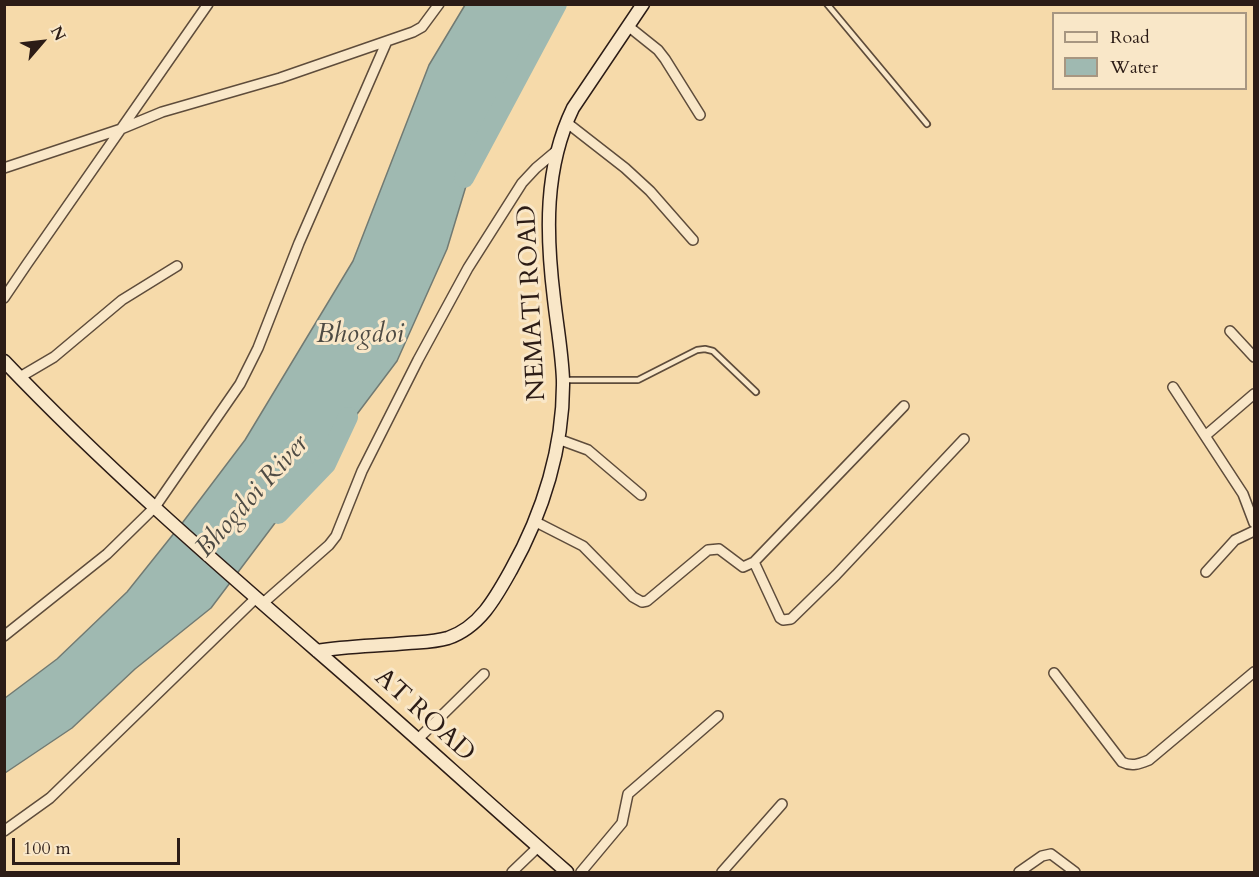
<!DOCTYPE html>
<style>
body{margin:0}
#map{position:relative;width:1259px;height:877px;overflow:hidden;background:#f6daaa;font-family:Cardo,serif}
canvas{display:block}
.frame{position:absolute;inset:0;border:6px solid #2c1c16;pointer-events:none}
.legend{position:absolute;left:1052px;top:12px;width:195px;height:78px;box-sizing:border-box;background:#f9e7c8;border:2px solid #a79681;margin:0;padding:8px 10px;list-style:none;font-size:18px;color:#2c1c16}
.legend li{display:flex;align-items:center;gap:12px;height:30px}
.legend b{width:30px;border:2px solid #a79681}
.north{position:absolute;left:12px;top:12px;width:60px;height:60px;-webkit-text-stroke:4px #f9e7c8;paint-order:stroke;rotate:62deg;font-size:16px;font-weight:700;line-height:24px;text-align:center;color:#2c1c16}
.north::after{content:'';display:block;margin:auto;width:21px;height:27px;background:#2c1c16;clip-path:polygon(50% 0,100% 100%,50% 72%,0 100%)}
.scale{position:absolute;left:12px;top:838px;width:168px;height:27px;box-sizing:border-box;border:3px solid #2c1c16;border-top:0;padding-left:8px;font-size:18px;line-height:21px;white-space:nowrap;color:#2c1c16;-webkit-text-stroke:4px #f9e7c8;paint-order:stroke}
</style>
<div id="map">
<canvas width="1259" height="877"></canvas>
<div class="frame"></div>
<ul class="legend">
<li><b style="height:8px;background:#f9e7c8"></b>Road</li>
<li><b style="height:16px;background:#9fb9b1"></b>Water</li>
</ul>
<div class="north">N</div>
<div class="scale">100 m</div>
</div>
<script>
const ctx = document.querySelector('canvas').getContext('2d');
ctx.lineJoin = 'round';
function paint(path, color) { ctx.fillStyle = color; ctx.fill(path, 'evenodd'); }
function stroke(path, color, width, dash) { ctx.strokeStyle = color; ctx.lineWidth = width; ctx.lineCap = dash ? 'butt' : 'round'; ctx.setLineDash(dash || []); ctx.stroke(path); }
function drawText(font, color, halo, rows, align = 'center') {
  ctx.font = font + ' Cardo,serif'; ctx.lineWidth = 6; ctx.setLineDash([]); ctx.textBaseline = 'middle'; ctx.strokeStyle = halo; ctx.fillStyle = color; for (const [text, x, y, turn = 0] of rows) {
    ctx.save(); ctx.translate(x, y); ctx.rotate((+turn || 0) * Math.PI / 180); ctx.textAlign = isNaN(turn) ? turn : align; if (halo) ctx.strokeText(text, 0, 0); ctx.fillText(text, 0, 0); ctx.restore();
  }
}
const water = new Path2D(`
 M465,5H550L515,66L479,143L447,249L397,361L211,608L135,669L72,728L5,773V698L57,659L127,592L183,522L245,440L353,261L429,65Z`);
paint(water, '#9fb9b1');
stroke(water, '#717a73', 1.5);
stroke(new Path2D(`
 M464,178L557,4
 M278,514L326,464L348,417`), '#9fb9b1', 20);
const lane = new Path2D(`
 M827,4L927,124
 M563,380H638L697,350L705,349L713,351L756,392`);
const street = new Path2D(`
 M628,26L658,50L665,59L700,115
 M566,122L625,168L650,191L693,240
 M4,168L121,129L162,112L280,78L413,32L422,27L439,4
 M4,298L27,264L208,4
 M1230,331L1254,357
 M20,377L54,357L122,300L177,266
 M1173,387L1243,494L1254,523
 M1205,436L1254,394
 M558,439L588,450L641,495
 M536,522L583,546L633,597L642,602L647,601L708,550L719,549L743,567L754,562L904,406
 M754,562L780,618L783,620L791,619L836,575L964,439
 M1206,572L1235,540L1254,531
 M262,604L329,545L336,536L362,471L418,360L468,268L522,183L536,168L555,152
 M4,636L107,554L155,507L240,384L258,348L299,243L387,41
 M1054,673L1122,762C1132,767 1139,764 1149,760L1254,672
 M417,740L484,674
 M4,831L50,798L255,599
 M512,872L538,847
 M581,872L622,823L628,794L718,716
 M722,872L782,804
 M1019,872L1042,856L1051,854L1075,872`);
const secondary = new Path2D(`
 M4,361C102,464 209,557 316,650C401,723 483,799 567,872
 M317,651C347,646 378,646 408,643C421,642 435,642 448,638C480,627 496,597 511,570C543,513 564,446 563,380C562,353 557,326 554,299C546,234 544,168 573,108L643,4`);
stroke(lane, '#5e4c3b', 8);
stroke(street, '#5e4c3b', 12);
stroke(secondary, '#2c1c16', 15);
stroke(lane, '#f9e7c8', 4.5);
stroke(street, '#f9e7c8', 9);
stroke(secondary, '#f9e7c8', 12);
drawText('26px', '#2c1c16', '#f9e7c8', [
 ["NEMATI ROAD",533,303,-93],
 ["AT ROAD",424,716,42]
]);
drawText('italic 27px', '#4e4b44', '#f9e7c8', [
 ["Bhogdoi",360,336],
 ["Bhogdoi River",253,497,-48]
]);
</script>
